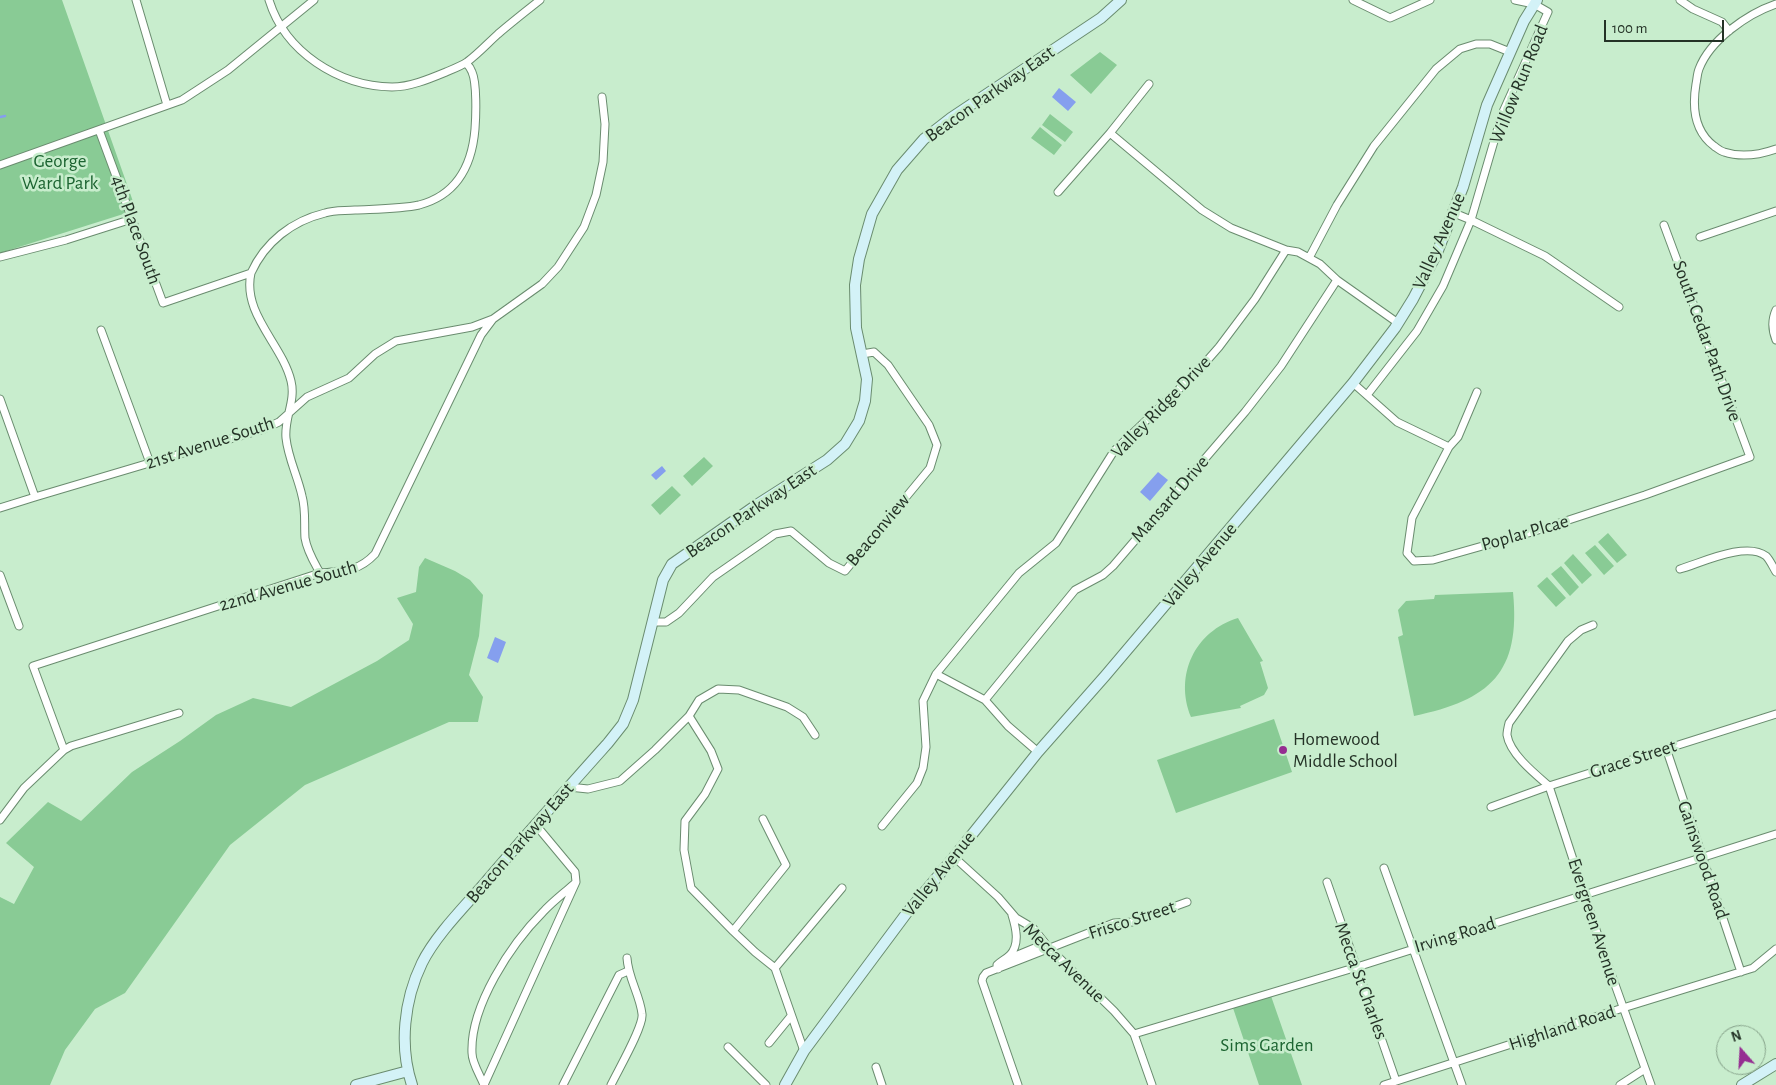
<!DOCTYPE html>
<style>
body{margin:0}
#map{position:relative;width:1776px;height:1085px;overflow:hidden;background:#c8edcd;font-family:"Alegreya Sans",sans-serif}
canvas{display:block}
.north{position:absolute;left:1716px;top:1025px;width:50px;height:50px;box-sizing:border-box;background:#c8edcd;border:1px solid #86a28a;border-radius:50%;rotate:341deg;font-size:14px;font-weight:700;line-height:20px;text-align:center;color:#243226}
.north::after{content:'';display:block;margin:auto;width:18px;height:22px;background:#952d91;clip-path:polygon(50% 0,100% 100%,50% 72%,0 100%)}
.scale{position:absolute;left:1604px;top:20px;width:120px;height:22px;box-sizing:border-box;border:2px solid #243226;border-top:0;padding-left:6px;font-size:15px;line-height:18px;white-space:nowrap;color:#243226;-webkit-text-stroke:4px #c8edcd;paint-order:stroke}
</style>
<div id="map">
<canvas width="1776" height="1085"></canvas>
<div class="north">N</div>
<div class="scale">100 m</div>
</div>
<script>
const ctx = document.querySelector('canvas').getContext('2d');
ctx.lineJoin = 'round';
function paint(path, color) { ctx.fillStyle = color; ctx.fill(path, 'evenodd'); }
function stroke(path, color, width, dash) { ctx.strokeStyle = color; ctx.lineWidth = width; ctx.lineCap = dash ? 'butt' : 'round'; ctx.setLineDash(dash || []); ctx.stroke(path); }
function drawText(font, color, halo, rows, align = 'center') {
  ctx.font = font + ' "Alegreya Sans",sans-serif'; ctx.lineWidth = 5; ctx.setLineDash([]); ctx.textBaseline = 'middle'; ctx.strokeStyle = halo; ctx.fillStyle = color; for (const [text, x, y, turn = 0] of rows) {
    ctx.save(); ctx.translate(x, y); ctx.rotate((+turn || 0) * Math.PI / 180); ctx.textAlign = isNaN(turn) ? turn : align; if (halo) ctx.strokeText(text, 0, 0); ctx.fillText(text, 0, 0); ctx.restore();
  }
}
paint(new Path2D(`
 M0,0H62L136,210L0,253Z
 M1100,52L1117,65L1091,94L1070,75Z
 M1050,114L1073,132L1065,142L1042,125Z
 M1040,127L1062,145L1054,155L1031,138Z
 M704,457L713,466L692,486L683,476Z
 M672,486L681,495L660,515L651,505Z
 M1608,533L1627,555L1617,563L1598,542Z
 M1595,545L1614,566L1604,575L1585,553Z
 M1573,554L1592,575L1582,584L1564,563Z
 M425,558L455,571L470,580L483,595L479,636L469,675L483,697L478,722H449L305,785L230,845L125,993L95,1009L65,1050L50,1085H0V897L14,904L34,867L6,843L48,802L81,821L132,772L180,741L216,715L253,698L291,707L377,661L409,640L413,624L397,598L416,592L419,567Z
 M1561,566L1579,587L1570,596L1551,574Z
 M1547,577L1566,598L1556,607L1537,586Z
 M1513,592C1521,673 1490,700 1414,716L1398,637L1403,635L1398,610L1406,601L1434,599L1435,595Z
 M1238,618L1263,661L1260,662L1268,688L1264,695L1240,706L1241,708L1191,717C1174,675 1195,631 1238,618Z
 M1274,719L1292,772L1176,813L1157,760Z
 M1271,996L1302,1085H1259L1233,1008Z`), '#89cb95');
paint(new Path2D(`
 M1059,88L1076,102L1068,111L1052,97Z
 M662,466L666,471L656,480L651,475Z
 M1158,472L1168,480L1150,501L1140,492Z
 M495,637L506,642L498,663L487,658Z`), '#859fee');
stroke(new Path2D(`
 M0,117L5,116`), '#859fee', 2.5);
const street = new Path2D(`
 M136,0L167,105
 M269,0C285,52 338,86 392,87C410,87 429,79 446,72C453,69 461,66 467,62C478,54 488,43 498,34C512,22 526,11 540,0
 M1353,0L1390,18L1430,0
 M1680,0L1693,9L1722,22L1729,31
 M1776,4C1747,14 1710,40 1699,69C1697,74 1697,80 1696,84C1692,108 1694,131 1714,146C1717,148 1720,151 1724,152C1742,158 1759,155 1776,149
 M99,130L163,303L251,273C265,242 292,221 325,213C334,210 345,211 355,210C374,209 401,209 419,205C457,195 472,165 475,129C476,116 477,83 472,72C471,69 468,65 466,63
 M1110,133L1202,210L1231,228L1286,250L1298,252L1320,264L1337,280L1398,323
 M0,165L182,100L228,70L314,0
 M1058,192L1110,133L1149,84
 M1454,213L1471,220L1545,256L1619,307
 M1700,237L1776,211
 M0,257L66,240L132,219
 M1309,258L1337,205L1374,146L1436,69L1460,49L1476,44H1490L1510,52
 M251,273C242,314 282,344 291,381C296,401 284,418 286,438C288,458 298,477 302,496C306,510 304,524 305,538C307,551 314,562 320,573
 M1776,310C1771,321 1772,330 1776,340
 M101,330L150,463
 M1353,383L1397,422L1449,447
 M1477,392L1458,437L1449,447L1412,518L1407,553L1414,561L1433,560L1532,532L1645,495L1750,457L1664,225
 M1367,395L1417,331L1443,286L1471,220L1502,114L1548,12L1534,4L1515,0
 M0,399L35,497
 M0,508L35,497L264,429L279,422L307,397L349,378L375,354L396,341L472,327L493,319L542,284L558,267L584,227L596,195L603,162L605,124L602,97
 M1680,569C1701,563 1746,541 1766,556C1770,560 1773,567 1776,572
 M0,575L19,626
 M652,622H666L679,613L713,577L775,534L791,531L829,563L845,571L930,468L937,445L929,425L888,365L874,352L862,354
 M936,674L985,700L1008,726L1038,752
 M985,700L1075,590L1103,575L1113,566L1245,412L1281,366L1337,280
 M689,716L711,751L718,769L705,794L685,821L684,850L691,888L733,931L786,865L763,819
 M1666,748L1741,972
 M64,750L33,666L320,573C343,571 358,572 375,554L481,335L493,319
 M1549,786L1603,951L1651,1085
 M1549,786C1535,774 1510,754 1507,735C1507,731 1508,727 1509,723L1568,641L1581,630L1593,625
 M569,787L588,789L620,781L655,750L689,716L699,700L718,689L739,690L787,707L803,717L815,735
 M1491,807L1549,786L1776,714
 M0,820L24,788L64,750L71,746L179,713
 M882,826L917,783L923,768L926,747L923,701L936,674L1019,573L1056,543L1114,451L1197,372L1219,347L1255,299L1286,250
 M954,857L998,897L1016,918L1033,928L1049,948L1114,1011L1134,1034L1152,1085
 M1384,868L1462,1085
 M1327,882L1396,1081
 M733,931L755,952L775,968L804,1051
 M1008,959L1042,945L1049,948
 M775,968L842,888
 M998,969L997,965C1001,961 1006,959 1010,955C1020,944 1016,928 1012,915
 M1134,1034L1357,967L1776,834
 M769,1043L791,1016
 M728,1047L766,1085
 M876,1067L882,1085
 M484,1085L576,882L575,872L535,824
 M484,1085C480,1075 472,1063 472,1053C470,1006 511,944 543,912C552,902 564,893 574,884
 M563,1085L619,975L628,971
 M611,1085C617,1072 644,1026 642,1014C640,995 628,978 627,958
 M1018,1085L982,981L983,977L986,973L1114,923L1132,922L1187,902
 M1384,1085L1623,1008L1753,968L1776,949
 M1620,1085L1645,1069`);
const secondary = new Path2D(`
 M356,1085L408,1071
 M412,1085C399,1046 404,1000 422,963C435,936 465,906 485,883C525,836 567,789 608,743L623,724L633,700L663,580L672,564L758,504L827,460L845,444L859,421L865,401L867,379L856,328L855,285L859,259L872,214L897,170L924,139L951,118L1101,18L1121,0
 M785,1085L804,1051L906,914L954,857L1038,752L1105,676L1353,383L1395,328L1413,299L1437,253L1463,187L1487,105L1524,21L1537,0
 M1742,1085L1776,1064`);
stroke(street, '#6a8c6f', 9);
stroke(secondary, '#6a8c6f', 12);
stroke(street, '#fff', 7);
stroke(secondary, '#d3f2f7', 10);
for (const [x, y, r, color] of [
 [1283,750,5,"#952d91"]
]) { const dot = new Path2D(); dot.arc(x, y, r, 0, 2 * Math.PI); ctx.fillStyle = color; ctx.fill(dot); stroke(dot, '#c8edcd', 2); }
drawText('19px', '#243226', '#c8edcd', [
 ["Willow Run Road",1519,84,-68],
 ["Beacon Parkway East",990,94,-35],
 ["4th Place South",136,230,70],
 ["Valley Avenue",1439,241,-66],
 ["South Cedar Path Drive",1707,341,70],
 ["Valley Ridge Drive",1161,407,-46],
 ["21st Avenue South",210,443,-18],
 ["Mansard Drive",1170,499,-49],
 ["Beacon Parkway East",751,511,-34],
 ["Beaconview",878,530,-50],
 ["Poplar Plcae",1525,533,-16],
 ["Valley Avenue",1200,565,-50],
 ["22nd Avenue South",288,586,-16],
 ["Grace Street",1633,759,-18],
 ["Beacon Parkway East",520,843,-49],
 ["Gainswood Road",1703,860,71],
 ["Valley Avenue",939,874,-51],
 ["Frisco Street",1132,920,-18],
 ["Evergreen Avenue",1594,922,72],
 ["Irving Road",1455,935,-17],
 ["Mecca Avenue",1064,963,44],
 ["Mecca St Charles",1361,981,70],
 ["Highland Road",1562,1028,-18]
]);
drawText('19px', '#1c6431', '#c8edcd', [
 ["George",60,161],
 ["Ward Park",60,183],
 ["Sims Garden",1267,1045]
]);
drawText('19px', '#243226', '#c8edcd', [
 ["Homewood",1293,739],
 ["Middle School",1293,761]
], 'left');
</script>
